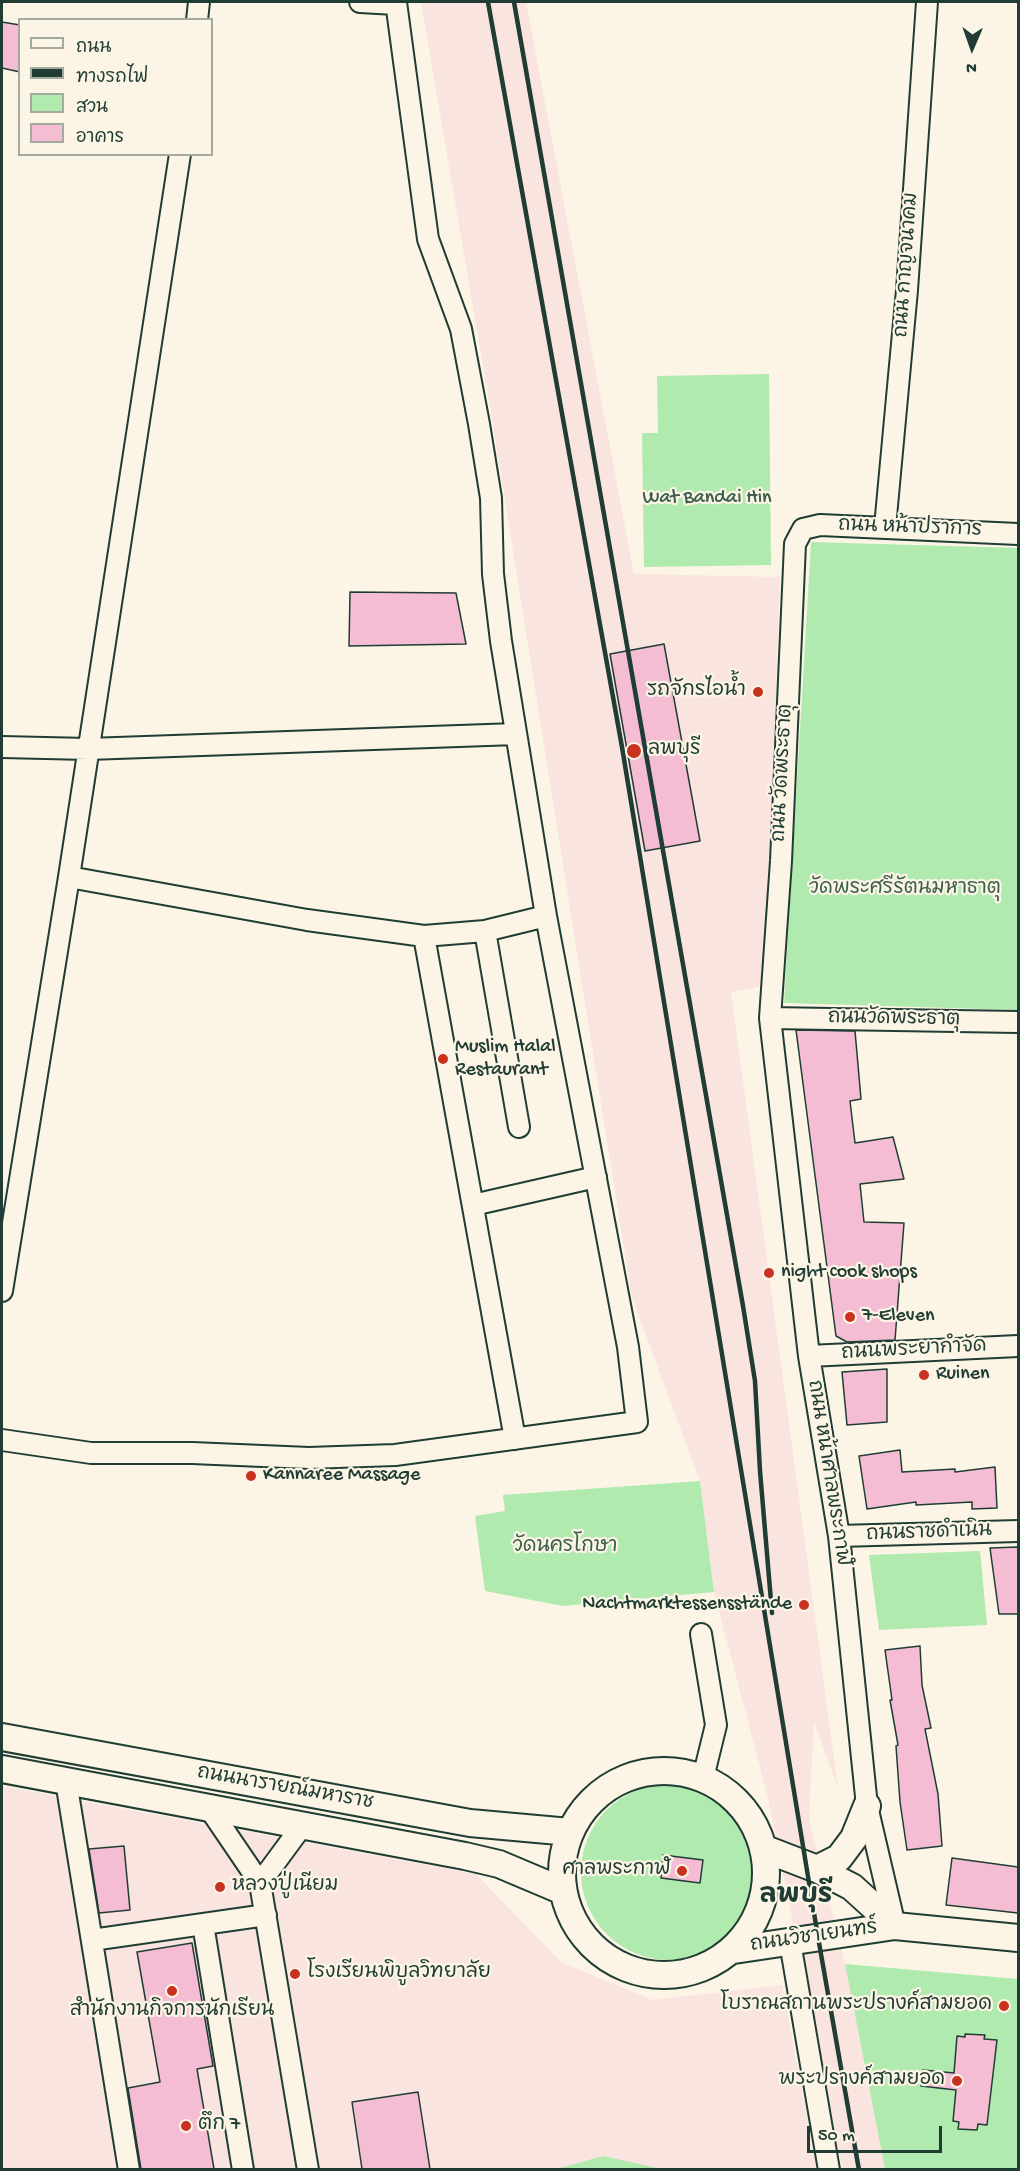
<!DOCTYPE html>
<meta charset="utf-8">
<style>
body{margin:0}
#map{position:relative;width:1020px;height:2171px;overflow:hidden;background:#fcf5e5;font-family:"Gochi Hand","Playpen Sans Thai",sans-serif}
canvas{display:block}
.frame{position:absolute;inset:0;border:3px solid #1f3d34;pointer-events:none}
.legend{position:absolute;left:18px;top:18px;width:195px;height:138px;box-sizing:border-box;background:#fcf5e5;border:2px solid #a4ab9e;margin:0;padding:8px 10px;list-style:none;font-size:18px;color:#1f3d34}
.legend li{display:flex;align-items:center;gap:12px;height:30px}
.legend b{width:30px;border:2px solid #a4ab9e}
.north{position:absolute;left:942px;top:18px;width:60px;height:60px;-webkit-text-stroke:4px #fcf5e5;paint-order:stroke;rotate:182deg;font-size:16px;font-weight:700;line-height:24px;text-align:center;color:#1f3d34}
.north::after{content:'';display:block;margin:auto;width:21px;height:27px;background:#1f3d34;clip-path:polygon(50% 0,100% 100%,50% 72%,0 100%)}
.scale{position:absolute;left:807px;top:2126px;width:135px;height:27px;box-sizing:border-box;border:3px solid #1f3d34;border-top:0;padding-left:8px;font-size:18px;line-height:21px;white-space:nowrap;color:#1f3d34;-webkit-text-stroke:4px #fcf5e5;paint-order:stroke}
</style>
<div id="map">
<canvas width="1020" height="2171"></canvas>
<div class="frame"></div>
<ul class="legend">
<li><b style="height:8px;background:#fcf5e5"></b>ถนน</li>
<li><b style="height:8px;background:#1f3d34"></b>ทางรถไฟ</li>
<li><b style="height:16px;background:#b0eaaf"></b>สวน</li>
<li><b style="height:16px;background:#f5bdd3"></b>อาคาร</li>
</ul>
<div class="north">N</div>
<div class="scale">50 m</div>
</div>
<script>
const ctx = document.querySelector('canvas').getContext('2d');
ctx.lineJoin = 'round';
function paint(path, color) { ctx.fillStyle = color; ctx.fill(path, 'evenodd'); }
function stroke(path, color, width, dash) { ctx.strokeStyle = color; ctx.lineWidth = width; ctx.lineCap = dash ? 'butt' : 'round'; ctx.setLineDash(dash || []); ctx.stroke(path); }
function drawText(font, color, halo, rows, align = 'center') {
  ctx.font = font + ' "Gochi Hand","Playpen Sans Thai",sans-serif'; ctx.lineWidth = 4.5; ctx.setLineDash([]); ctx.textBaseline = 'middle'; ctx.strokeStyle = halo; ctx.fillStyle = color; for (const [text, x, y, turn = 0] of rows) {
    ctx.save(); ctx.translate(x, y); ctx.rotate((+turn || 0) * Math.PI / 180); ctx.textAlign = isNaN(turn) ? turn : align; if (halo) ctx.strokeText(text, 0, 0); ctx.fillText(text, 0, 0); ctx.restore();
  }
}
paint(new Path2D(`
 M421,2H526L634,574L780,577L771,845L764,986L731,992L838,1788L814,1722L809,1819L845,1964L885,2169H842L768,1798L714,1592L700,1481L632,1298L492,419Z
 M2,1786L476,1874L561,1962L652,2000L782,1985L817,2169H2Z`), '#fae4e0');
paint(new Path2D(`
 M769,374L771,565L644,567L642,433H658L657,376Z
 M811,542L1018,548V1010L784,1003Z
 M700,1481L714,1592L563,1606L485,1591L475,1516L505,1511L503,1495Z
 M980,1551L987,1625L879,1630L869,1555Z
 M581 1872a88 88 0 1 1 176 0a88 88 0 1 1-176 0Z
 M845,1964L1018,1979V2169H885Z
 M603,2156L662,2169H663H556Z`), '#b0eaaf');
const building = new Path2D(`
 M2,22L20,25V72L2,68Z
 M350,592L456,593L466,644L349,646Z
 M664,644L700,841L645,851L610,654Z
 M796,1030L855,1031L861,1099L850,1101L855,1143L893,1137L904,1179L860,1184L864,1222L904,1223L895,1340L847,1342L836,1336Z
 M887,1369V1422L847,1425L842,1372Z
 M900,1450L902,1472L955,1469V1472L995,1467L997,1508L972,1509V1502L916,1505V1502L867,1509L859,1456Z
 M1018,1547V1614H999L990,1548Z
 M920,1646L922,1685L931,1728L925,1729L938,1794L942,1846L907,1850L900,1802L896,1746L898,1745L890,1700H892L885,1650Z
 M124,1846L130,1910L99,1913L89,1849Z
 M663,1855L703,1860L700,1883L661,1878Z
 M952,1858L1018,1867V1913L946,1905Z
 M192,1943L213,2066L197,2069L214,2169H141L128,2088L160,2082L137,1952Z
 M965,2034L985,2035L984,2039L997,2040L987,2125L978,2124L977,2130L958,2129L959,2122L953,2121L956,2090L921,2086L923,2070L954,2073L957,2036L965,2037Z
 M418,2092L430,2169H362L352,2102Z`);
paint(building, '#f5bdd3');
stroke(building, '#1f3d34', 1.5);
const minor = new Path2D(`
 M360,2L396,4
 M197,20L199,2
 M885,527L907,290L927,2
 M2,747L88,749L516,734
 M69,877L307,920L424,936L485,931L546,916
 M485,931L519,1127
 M424,936L515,1439
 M770,1018L1018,1022
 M473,1205L596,1177
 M2,1291L69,877L180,154
 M809,1356L1018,1346
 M2,1440L91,1453H192L309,1458L395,1455L637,1422L628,1347L546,916L501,641L493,574L491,498L479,424L461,329L428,239L396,2
 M839,1536L1018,1531
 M701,1634L716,1725L703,1778
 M66,1781L129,2170
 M209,1808L260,1883L302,1826
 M260,1883L308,2170
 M203,1924L243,2170
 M895,1926L867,1806L839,1536L809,1356L770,1018L781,861L795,544L803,529L820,525L1018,534
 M92,1940L266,1915
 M790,1942L829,2170`);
const major = new Path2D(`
 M2,1737L470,1823L570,1832
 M2,1769L465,1856L499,1864L563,1891
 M562 1873a102 102 0 1 1 204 0a102 102 0 1 1-204 0Z
 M765,1849L817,1869L852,1887L895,1926
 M817,1869L839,1858L854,1838L867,1806
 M734,1950L895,1926L1018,1938`);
stroke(minor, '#1f3d34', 24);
stroke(major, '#1f3d34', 30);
stroke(minor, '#fcf5e5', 20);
stroke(major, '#fcf5e5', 26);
stroke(new Path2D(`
 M488,2L622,747L818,1937L859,2170
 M514,2L743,1306L755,1381L760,1471L772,1613`), '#1f3d34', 4.5);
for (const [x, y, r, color] of [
 [758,692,6,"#c8321e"],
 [634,751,8,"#c8321e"],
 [443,1059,6,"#c8321e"],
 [769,1273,6,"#c8321e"],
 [850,1317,6,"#c8321e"],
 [924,1375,6,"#c8321e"],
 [251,1476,6,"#c8321e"],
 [804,1605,6,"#c8321e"],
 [682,1871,6,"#c8321e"],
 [220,1887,6,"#c8321e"],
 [295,1974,6,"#c8321e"],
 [172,1991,6,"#c8321e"],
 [1004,2006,6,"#c8321e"],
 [957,2081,6,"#c8321e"],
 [186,2126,6,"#c8321e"]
]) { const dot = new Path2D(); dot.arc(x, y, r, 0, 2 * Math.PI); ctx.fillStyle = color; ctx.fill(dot); stroke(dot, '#fcf5e5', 2); }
drawText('20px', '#1f3d34', '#fcf5e5', [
 ["ถนน กาญจนาคม",908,265,-86],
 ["ถนน หน้าปราการ",910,529,2],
 ["ถนน วัดพระธาตุ",784,773,-87],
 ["ถนนวัดพระธาตุ",894,1020,1],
 ["ถนนพระยากำจัด",914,1351,-3],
 ["ถนน หน้าศาลพระกาฬ",827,1473,81],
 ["ถนนราชดำเนิน",929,1534,-2],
 ["ถนนนารายณ์มหาราช",285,1789,10],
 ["ถนนวิชาเยนทร์",814,1938,-8]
]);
drawText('20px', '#3c604d', '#fcf5e5', [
 ["Wat Bandai Hin",707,499],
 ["วัดพระศรีรัตนมหาธาตุ",905,890],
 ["วัดนครโกษา",565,1548]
]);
drawText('20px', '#1f3d34', '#fcf5e5', [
 ["รถจักรไอน้ำ",746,692,"right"],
 ["ลพบุรี",648,751],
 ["Muslim Halal",455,1048],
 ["Restaurant",455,1071],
 ["night cook shops",781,1273],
 ["7-Eleven",862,1317],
 ["Ruinen",936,1375],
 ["Kannaree Massage",263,1476],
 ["Nachtmarktessensstände",792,1605,"right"],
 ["ศาลพระกาฬ",670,1871,"right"],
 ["หลวงปู่เนียม",232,1887],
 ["โรงเรียนพิบูลวิทยาลัย",307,1974],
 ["โบราณสถานพระปรางค์สามยอด",992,2006,"right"],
 ["สำนักงานกิจการนักเรียน",172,2012,"center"],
 ["พระปรางค์สามยอด",945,2081,"right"],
 ["ตึก 7",198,2126]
], 'left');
drawText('bold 26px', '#1f3d34', '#fcf5e5', [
 ["ลพบุรี",796,1898]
]);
</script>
